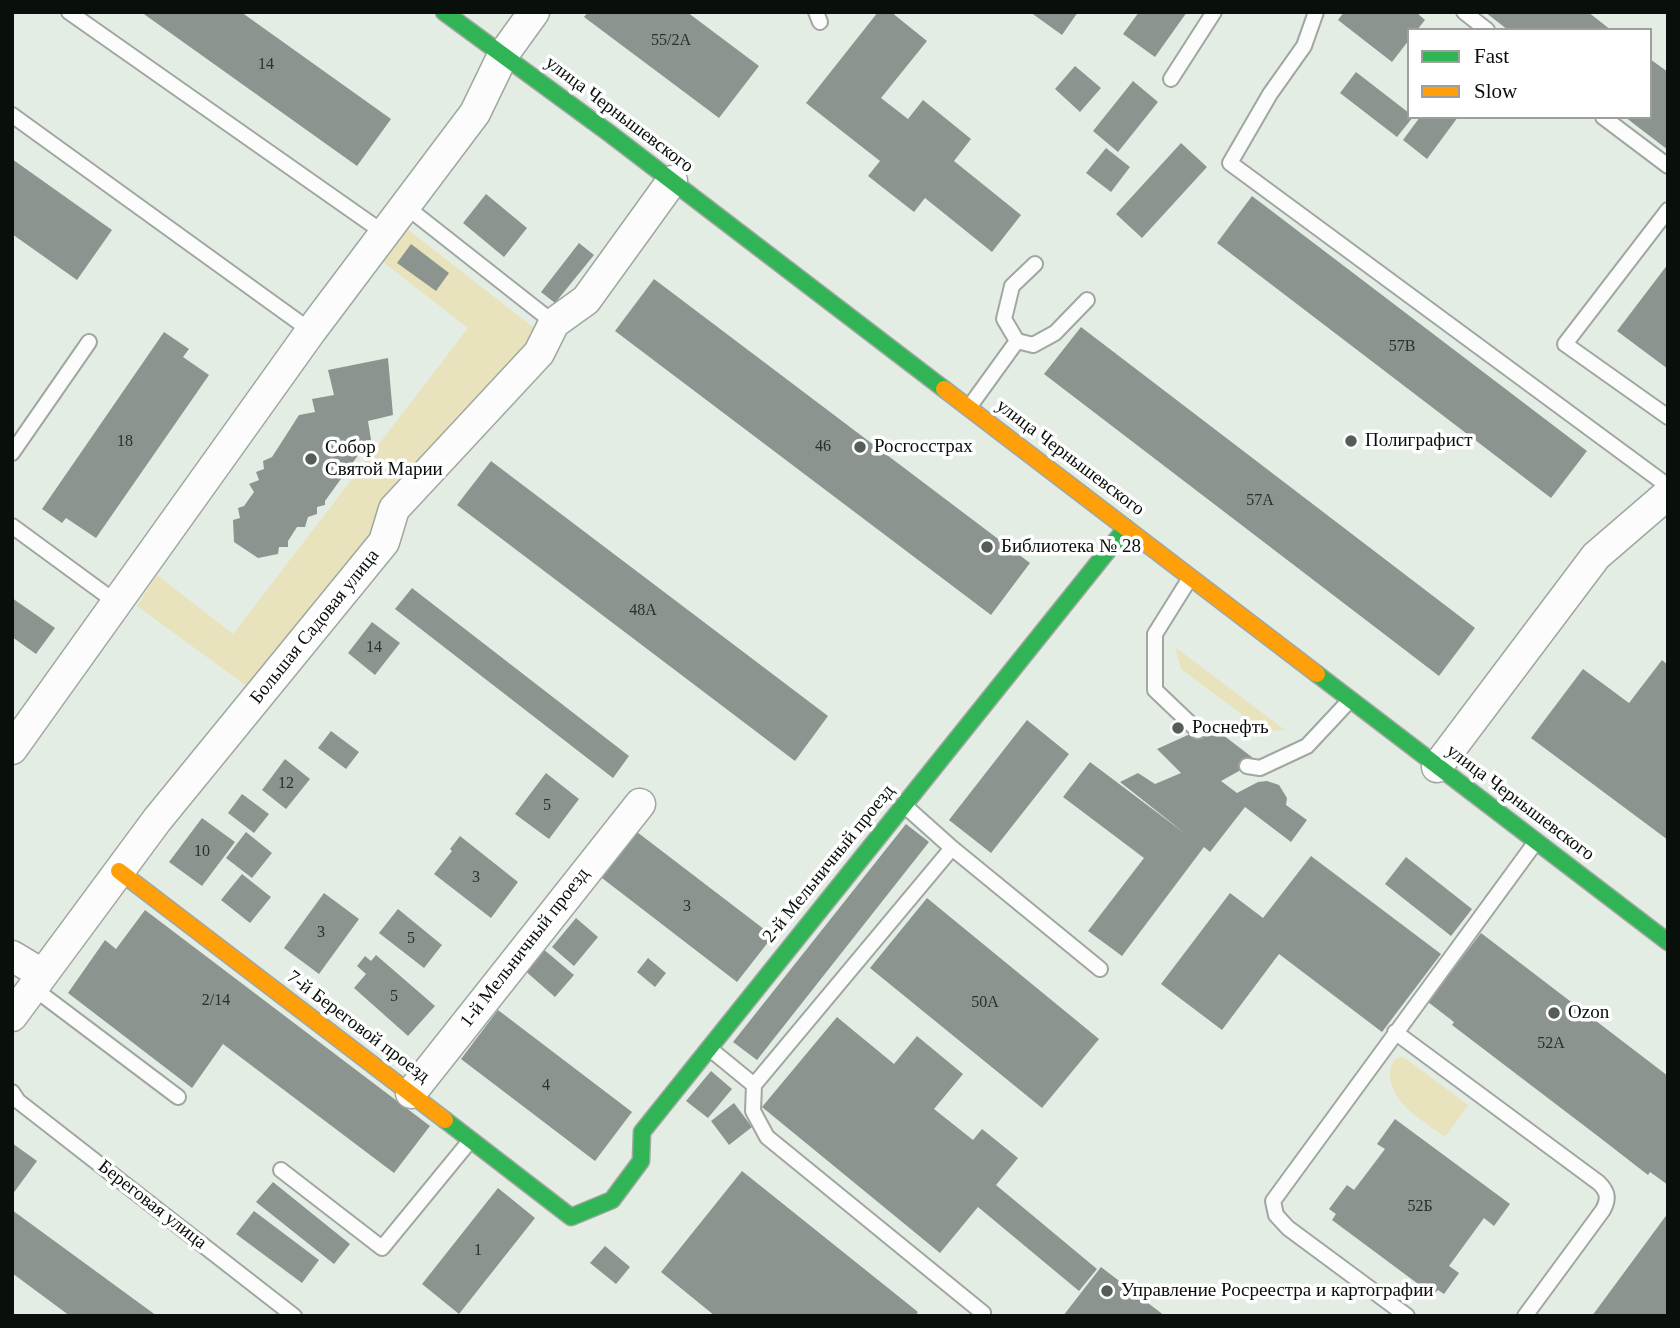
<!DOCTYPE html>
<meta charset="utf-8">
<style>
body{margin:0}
#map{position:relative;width:1680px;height:1328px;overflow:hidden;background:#e3ede4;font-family:Georgia,serif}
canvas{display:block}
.frame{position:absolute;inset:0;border:14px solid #090f0a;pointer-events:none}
.legend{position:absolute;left:1407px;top:28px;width:245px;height:91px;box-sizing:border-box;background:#fff;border:2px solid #9d9f9d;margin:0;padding:9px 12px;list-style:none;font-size:21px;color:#090f0a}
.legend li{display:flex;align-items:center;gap:14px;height:35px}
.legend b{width:35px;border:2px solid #9d9f9d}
</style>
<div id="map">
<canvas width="1680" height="1328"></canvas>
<div class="frame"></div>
<ul class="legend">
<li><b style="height:9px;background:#30b455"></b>Fast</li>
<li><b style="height:9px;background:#ff9f0a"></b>Slow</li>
</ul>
</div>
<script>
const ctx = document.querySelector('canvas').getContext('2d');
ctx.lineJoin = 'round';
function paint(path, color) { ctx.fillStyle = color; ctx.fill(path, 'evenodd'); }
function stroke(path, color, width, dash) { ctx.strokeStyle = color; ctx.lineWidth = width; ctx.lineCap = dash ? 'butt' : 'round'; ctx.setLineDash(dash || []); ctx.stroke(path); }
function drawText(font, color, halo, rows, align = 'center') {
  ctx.font = font + ' Georgia,serif'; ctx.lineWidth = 7; ctx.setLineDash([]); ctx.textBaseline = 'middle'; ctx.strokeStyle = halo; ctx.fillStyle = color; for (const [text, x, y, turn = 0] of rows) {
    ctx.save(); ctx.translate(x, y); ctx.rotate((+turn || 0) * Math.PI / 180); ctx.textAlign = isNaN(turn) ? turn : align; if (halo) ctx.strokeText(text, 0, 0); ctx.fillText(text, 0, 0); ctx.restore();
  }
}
paint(new Path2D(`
 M407,229L538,331L248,687L137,606L157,575L233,634L468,328L383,262Z
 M1175,647L1285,730L1264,731L1181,669Z
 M1398,1057L1405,1058L1468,1105L1445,1137C1424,1121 1392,1105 1390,1076C1390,1068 1391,1062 1398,1057Z`), '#e8e3bc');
paint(new Path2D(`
 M141,12H241L391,119L357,166Z
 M588,12H687L759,66L719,118L584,17Z
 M878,12H891L927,41L881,98L908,119L923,100L971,139L954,161L1021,215L992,252L925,198L914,212L868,176L880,161L806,103Z
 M1030,12H1078L1062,35Z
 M1139,12H1187L1155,57L1123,34Z
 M1344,12H1416L1425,20L1417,30H1409V40L1392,62L1338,20Z
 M1485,12H1588L1611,30H1508Z
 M1650,59L1668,72V150L1625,117H1650Z
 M1075,66L1101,88L1080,112L1055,89Z
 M1356,72L1409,113V117H1413L1397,137L1340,93Z
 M1133,81L1158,102L1118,152L1093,131Z
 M1420,117H1458L1427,159L1403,140Z
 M1181,143L1207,167L1142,238L1116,214Z
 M1106,148L1130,167L1111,192L1086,173Z
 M12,159L112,230L77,280L12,234Z
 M486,194L527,228L504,257L463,223Z
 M1252,196L1587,451L1551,498L1217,243Z
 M579,243L594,255L555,303L541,292Z
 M411,244L449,273L436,291L397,263Z
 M1668,264V369L1617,331Z
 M654,279L1030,563L991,615L615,331Z
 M1081,327L1475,628L1439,676L1044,374Z
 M164,332L189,349L183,357L209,375L96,538L66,518L62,523L42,509Z
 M388,358L393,415L368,421L371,440L358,442L359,454L325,501V505L317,507V514L308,517L305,527H297L288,541V547H279L278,554L258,558L234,542L233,520L240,518L238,508L244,506L254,492L249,484L259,480L256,472L264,469L263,461L272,457L299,415L315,412L312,399L334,395L328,370Z
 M491,461L828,716L795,761L457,505Z
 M412,588L629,756L613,778L395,609Z
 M12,598L55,628L36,654L12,637Z
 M372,622L400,643L375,675L348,653Z
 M1662,660L1668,665V840L1531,738L1583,669L1629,703Z
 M1027,720L1069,754L991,853L949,820Z
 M1210,725L1257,761L1221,781L1237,793L1258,782L1267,781L1279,785L1287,798L1286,805L1307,820L1291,842L1245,807L1210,852L1204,847L1122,956L1088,931L1144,858L1063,797L1090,762L1187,835L1120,782L1138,773L1155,784L1181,773L1157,749Z
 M331,731L359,752L346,769L318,748Z
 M285,759L310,779L286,809L262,790Z
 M546,773L579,799L549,839L515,814Z
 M242,794L269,814L254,833L228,813Z
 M202,818L235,842L202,886L169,862Z
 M906,824L929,842L757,1060L733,1042Z
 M246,832L272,853L252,878L226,858Z
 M637,832L773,936L737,982L602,878Z
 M460,836L518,882L491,918L434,874L452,851L450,849Z
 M1311,856L1441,954L1382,1032L1279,954L1222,1030L1161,984L1230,893L1263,918Z
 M1406,857L1472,909L1451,936L1385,884Z
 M242,874L271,897L250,923L221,900Z
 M324,893L359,919L319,974L284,948Z
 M927,898L1099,1039L1042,1108L870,968Z
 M398,909L442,945L424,968L379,933Z
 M145,910L430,1126L394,1173L223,1044L192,1088L68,993L105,940L116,949Z
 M576,918L598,937L574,966L552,947Z
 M1481,933L1668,1076V1185L1650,1172L1648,1175L1599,1137L1452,1025L1454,1022L1428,1002Z
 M542,948L574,975L555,997L523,969Z
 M376,955L435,1006L408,1036L354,988L366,974L357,966L365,956L371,961Z
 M648,958L666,973L655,987L637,972Z
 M498,1010L632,1112L595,1161L461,1059Z
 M837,1017L894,1064L917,1036L963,1074L934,1109L973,1140L982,1129L1018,1158L996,1185L1097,1269L1079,1291L978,1207L940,1253L762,1107Z
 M711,1071L732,1089L708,1118L686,1101Z
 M734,1103L752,1127L729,1145L711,1121Z
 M1395,1119L1510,1204L1494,1226L1484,1218L1449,1266L1459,1273L1444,1294L1438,1290L1433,1295L1332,1220L1336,1214L1329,1209L1347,1185L1354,1190L1385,1149L1377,1144Z
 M12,1143L37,1161L12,1195Z
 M742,1171L918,1312L915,1316H715L661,1272Z
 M273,1182L350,1244L334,1264L256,1202Z
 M498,1188L535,1218L459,1314L422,1284Z
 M12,1210L157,1316H70L12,1273Z
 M254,1211L319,1260L302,1283L236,1234Z
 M1668,1213V1316H1592Z
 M605,1246L630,1267L616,1284L590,1263Z
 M1101,1267L1165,1316H1063Z`), '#8c948f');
const lane = new Path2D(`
 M69,12L384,233
 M816,12L820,22
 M1316,12L1304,46L1270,94L1230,163L1668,486
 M1464,12L1487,30
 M1171,79L1214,12
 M12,115L311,331
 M1603,117L1668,166
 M404,205L554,323
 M1668,210L1565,344L1668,417
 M1017,341L1033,345L1055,333L1087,300
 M970,406L1017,341L1004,319L1012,286L1035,264
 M12,453L89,342
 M12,526L117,603
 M1190,578L1155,634V690L1198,731
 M1247,766L1260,768L1307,746L1350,700
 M905,806L952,848L1100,969
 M952,848L754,1085L753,1111L767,1137L983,1313L982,1316
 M32,987L178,1097
 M1395,1032L1599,1183C1608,1192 1609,1199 1603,1210L1525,1316
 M710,1049L754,1085
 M12,1092L18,1101L294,1316
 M281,1170L382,1248L469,1142
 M1407,1316L1288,1228L1276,1215L1273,1201L1535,843`);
const street = new Path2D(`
 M12,749L311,331L475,113L503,55L534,12
 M1437,767L1596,556L1668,494
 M12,956L42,974
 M12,1016L157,820L384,542L394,509L539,353L554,323L586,300L672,181
 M411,1093L640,804`);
const fast = new Path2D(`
 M444,12L609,133L944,389
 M1317,674L1668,942
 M445,1120L571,1217L612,1200L641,1161L642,1132L1126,528`);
const slow = new Path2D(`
 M944,389L1317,674
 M119,871L445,1120`);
stroke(lane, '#9fa7a0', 18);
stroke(street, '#9fa7a0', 33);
stroke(fast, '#9fa7a0', 19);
stroke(slow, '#9fa7a0', 19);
stroke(lane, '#fbfcfb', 14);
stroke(street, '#fbfcfb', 30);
stroke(fast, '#30b455', 16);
stroke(slow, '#ff9f0a', 16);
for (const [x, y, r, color] of [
 [1351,441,7,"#555d56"],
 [860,447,7,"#555d56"],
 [311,459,7,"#555d56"],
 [987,547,7,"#555d56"],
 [1178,728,7,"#555d56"],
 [1554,1013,7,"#555d56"],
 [1107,1291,7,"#555d56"]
]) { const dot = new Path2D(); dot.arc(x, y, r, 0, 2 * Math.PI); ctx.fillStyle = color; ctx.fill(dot); stroke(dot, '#fff', 2.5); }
drawText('16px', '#2a302b', null, [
 ["55/2А",671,41],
 ["14",266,65],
 ["57В",1402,347],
 ["18",125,442],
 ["46",823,447],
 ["57А",1260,501],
 ["48А",643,611],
 ["14",374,648],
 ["12",286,784],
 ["5",547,806],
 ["10",202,852],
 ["3",476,878],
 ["3",687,907],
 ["3",321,933],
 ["5",411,939],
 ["5",394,997],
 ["2/14",216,1001],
 ["50А",985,1003],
 ["52А",1551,1044],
 ["4",546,1086],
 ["52Б",1420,1207],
 ["1",478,1251]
]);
drawText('19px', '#090f0a', '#fff', [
 ["улица Чернышевского",619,115,37],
 ["улица Чернышевского",1070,458,37],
 ["Большая Садовая улица",315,627,-51],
 ["улица Чернышевского",1520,803,37],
 ["2-й Мельничный проезд",829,864,-51],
 ["1-й Мельничный проезд",525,948,-52],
 ["7-й Береговой проезд",358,1027,37],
 ["Береговая улица",152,1205,38]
]);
drawText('19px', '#090f0a', '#fff', [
 ["Полиграфист",1365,441],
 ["Росгосстрах",874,447],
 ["Собор",325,448],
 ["Святой Марии",325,470],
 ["Библиотека № 28",1001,547],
 ["Роснефть",1192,728],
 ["Ozon",1568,1013],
 ["Управление Росреестра и картографии",1121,1291]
], 'left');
</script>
